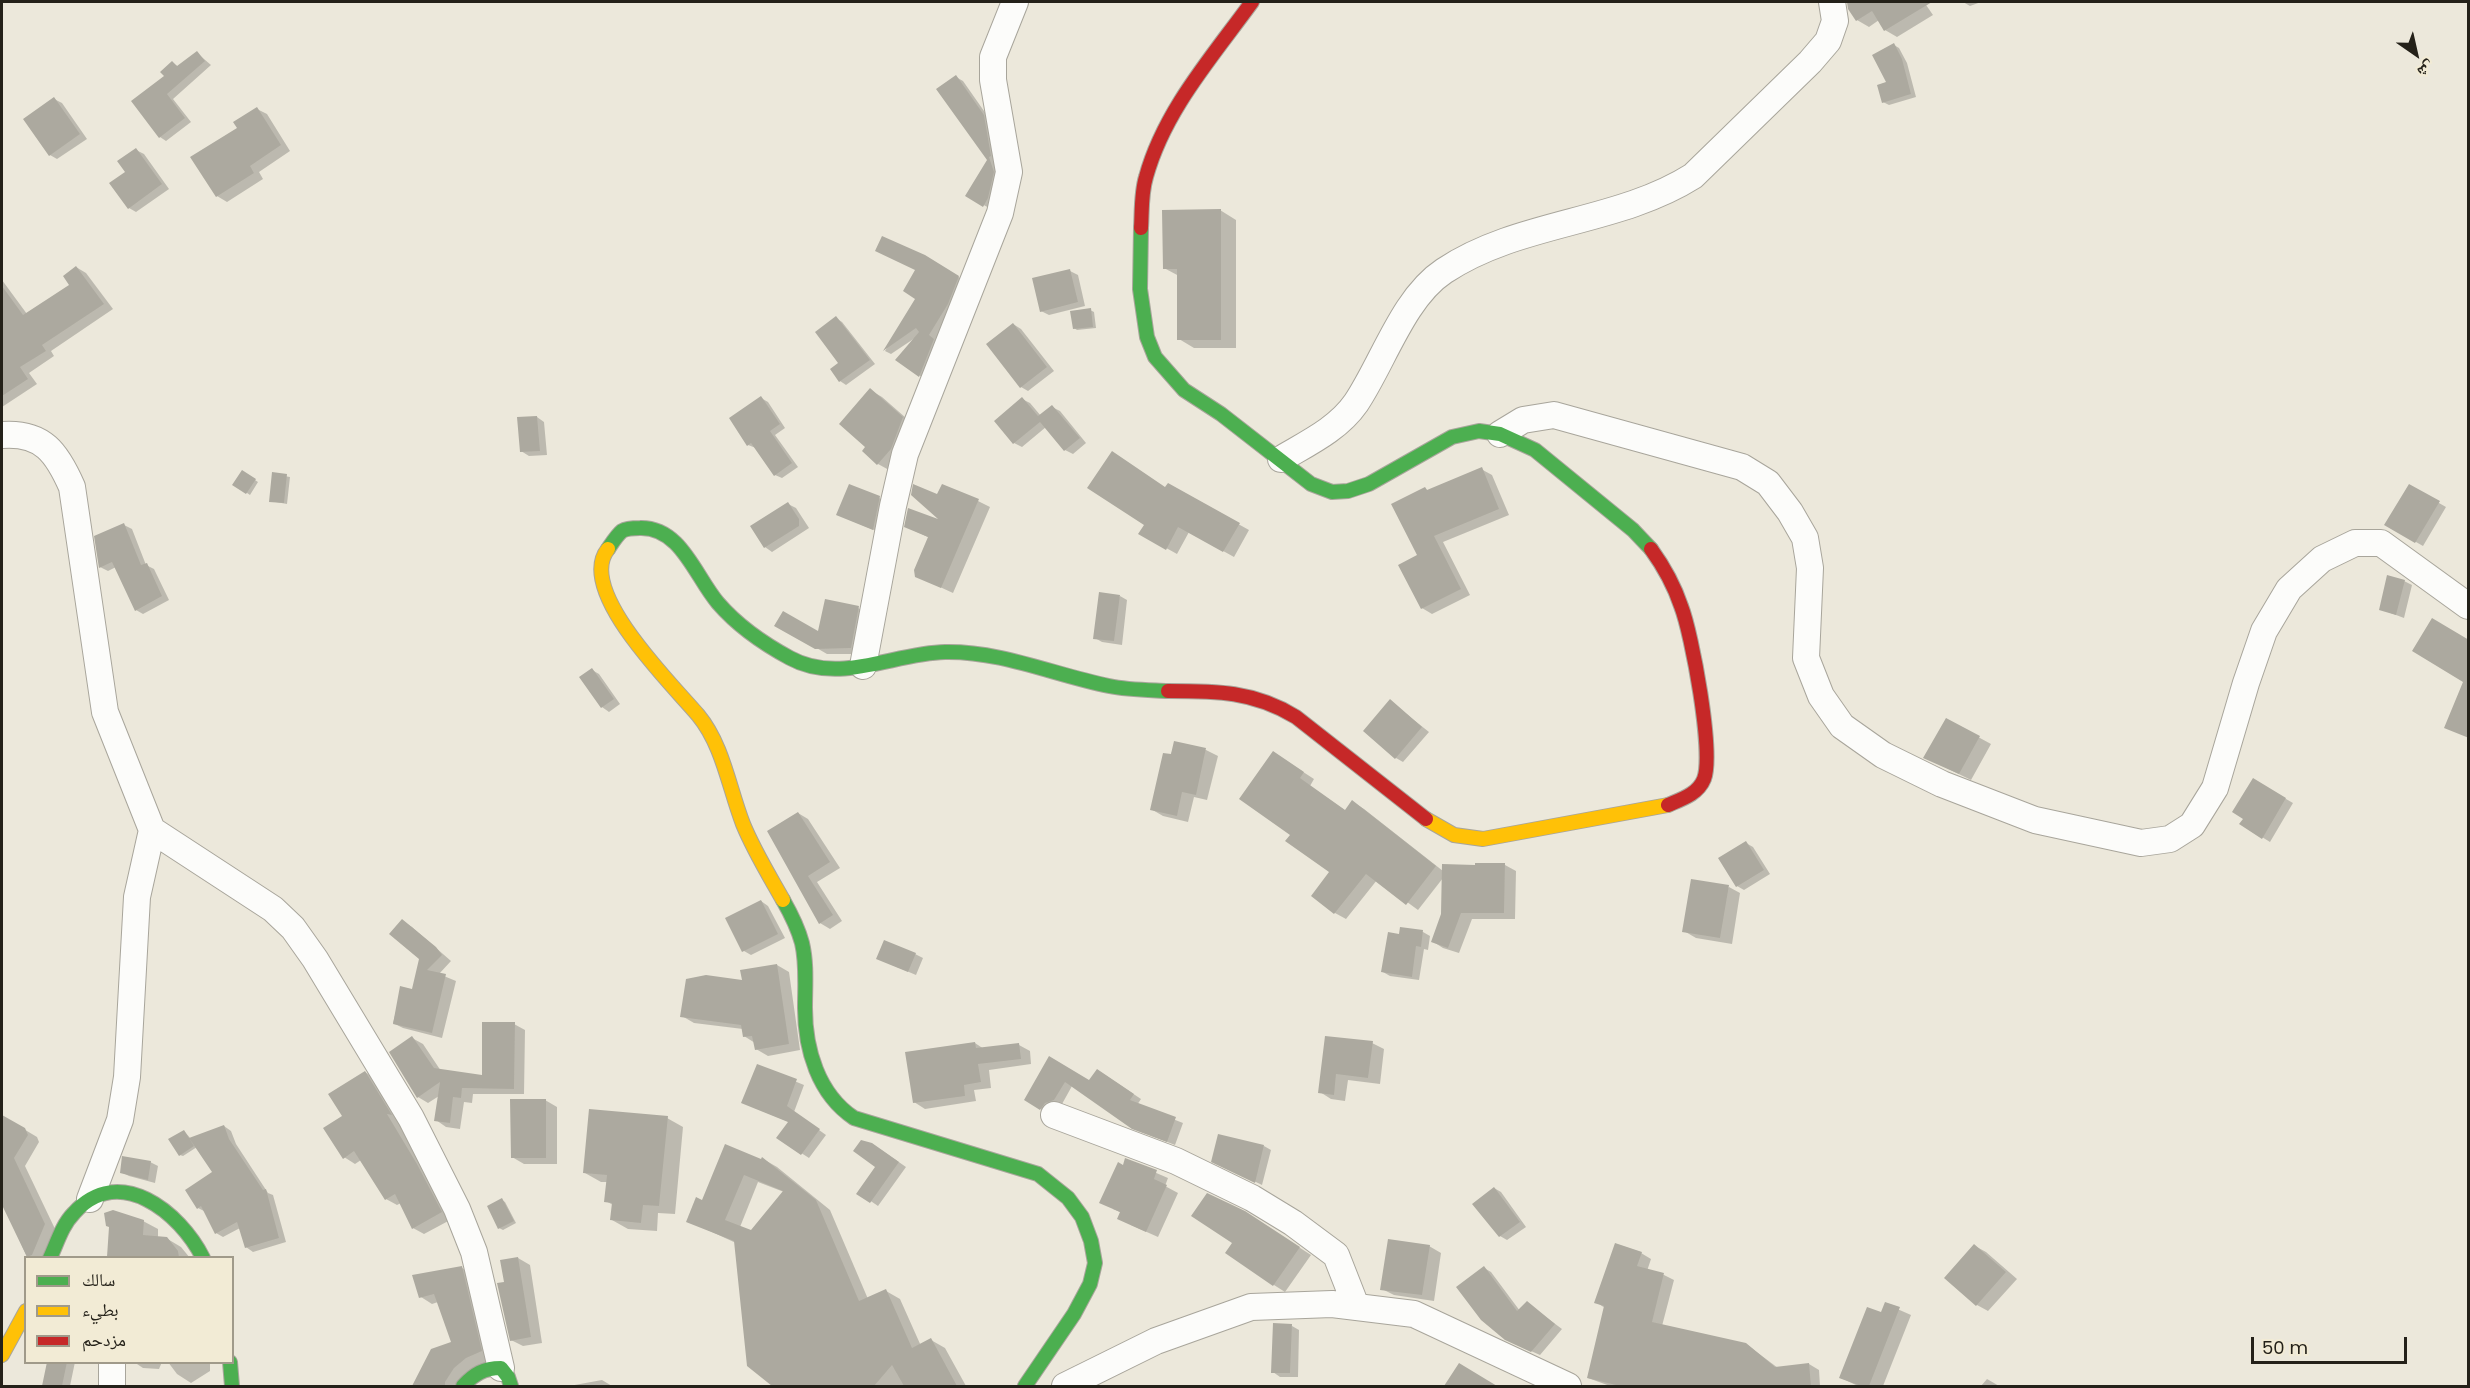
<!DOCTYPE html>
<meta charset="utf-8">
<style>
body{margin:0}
#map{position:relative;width:2470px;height:1388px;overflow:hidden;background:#ece8db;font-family:Poppins,"Noto Naskh Arabic",sans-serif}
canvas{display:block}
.frame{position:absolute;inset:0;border:3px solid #242119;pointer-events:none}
.legend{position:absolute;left:24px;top:1256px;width:210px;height:108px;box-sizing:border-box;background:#f2ebd5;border:2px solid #a09a8a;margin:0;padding:8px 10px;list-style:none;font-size:18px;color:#242119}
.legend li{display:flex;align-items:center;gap:12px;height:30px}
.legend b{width:30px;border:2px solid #a09a8a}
.north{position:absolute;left:2386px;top:24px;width:60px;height:60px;-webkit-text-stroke:4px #f2ebd5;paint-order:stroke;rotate:146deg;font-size:16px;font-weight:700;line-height:24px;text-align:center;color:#242119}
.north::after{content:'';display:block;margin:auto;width:21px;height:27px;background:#242119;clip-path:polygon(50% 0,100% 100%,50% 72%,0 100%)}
.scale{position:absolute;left:2251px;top:1337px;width:156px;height:27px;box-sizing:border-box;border:3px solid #242119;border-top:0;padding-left:8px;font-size:18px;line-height:21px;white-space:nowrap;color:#242119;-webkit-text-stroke:4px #f2ebd5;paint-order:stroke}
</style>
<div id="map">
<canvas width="2470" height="1388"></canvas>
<div class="frame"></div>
<ul class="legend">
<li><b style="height:8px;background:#4caf50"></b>سالك</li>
<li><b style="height:8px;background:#ffc107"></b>بطيء</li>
<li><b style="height:8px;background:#c62828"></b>مزدحم</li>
</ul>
<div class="north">ش</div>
<div class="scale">50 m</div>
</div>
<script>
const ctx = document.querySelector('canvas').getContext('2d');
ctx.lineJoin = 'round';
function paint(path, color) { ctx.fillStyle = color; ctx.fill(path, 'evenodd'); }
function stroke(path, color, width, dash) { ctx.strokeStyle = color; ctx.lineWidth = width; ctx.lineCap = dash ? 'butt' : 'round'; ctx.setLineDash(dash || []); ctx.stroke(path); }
paint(new Path2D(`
 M1852,2H1924L1933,15L1897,37L1885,30L1879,20L1869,27L1857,20L1849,3Z
 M1963,2H1981L1970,6Z
 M1894,45L1899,48L1907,63L1916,97L1889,105L1883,102Z
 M197,53L211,65L173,99L191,122L166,141L160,137L166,76L172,63L179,67Z
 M956,77L963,81L991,121L1001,177L991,209L967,196L988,160Z
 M54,99L62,103L87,139L57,159L50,155Z
 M257,109L267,114L290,151L259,172L263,179L227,202L217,196Z
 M136,150L144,154L169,189L136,212L129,208L127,172Z
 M1220,210L1236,220V348H1194L1179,339V276L1164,268Z
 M924,256L965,281L955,308L935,340L940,344L926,380L897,360L915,338L891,354L885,351L917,298Z
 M76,267L86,273L113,309L51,351L54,356L29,373L37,384L2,407V280L27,314L71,285Z
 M1070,271L1078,275L1085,306L1049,315L1041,311Z
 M1090,310L1094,312L1096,328L1077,330L1074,328Z
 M836,318L842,322L875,364L846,385L840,381Z
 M1013,324L1021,329L1054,371L1028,391L1021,387Z
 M870,390L882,397L914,425L889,470L878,464Z
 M761,398L768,402L785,428L775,435L798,467L782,478L775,475L756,448L748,445Z
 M1022,399L1030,403L1041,416L1052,407L1060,411L1086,443L1073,454L1065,450L1046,427L1022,447L1014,443Z
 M537,417L544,422L547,455L529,456L521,451Z
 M1481,469L1492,475L1509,515L1443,542L1470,595L1432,614L1422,608L1419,556L1425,489L1429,491Z
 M243,472L258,482L250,495L234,484Z
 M273,474L290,477L287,504L270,501Z
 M1168,485L1249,530L1234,557L1189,532L1177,554L1141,534Z
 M2409,486L2446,507L2423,546L2386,525Z
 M938,496L978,501L990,507L953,593L916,576L930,538L906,527L944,524Z
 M879,498L887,502L881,533L838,515Z
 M788,504L796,508L809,528L772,552L765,547Z
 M124,525L132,529L146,565L154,569L169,600L143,614L136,610L116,567L108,571L100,567Z
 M2404,581L2412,585L2404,618L2380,609Z
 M1120,596L1127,600L1122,645L1102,642L1095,638Z
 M858,608L869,614L862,654H827L777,625L819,633Z
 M592,670L599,674L620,704L609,712L602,707L581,677Z
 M1390,701L1429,732L1403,762L1396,758Z
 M1947,720L1991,744L1971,780L1926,758Z
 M1175,743L1206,750L1218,756L1207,800L1194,797L1188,822L1163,816L1151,809Z
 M1274,753L1314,779L1310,786L1346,811L1353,802L1364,809L1443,871L1505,865L1516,871L1515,919H1472L1459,953L1443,948L1432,941L1443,915V878L1418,910L1377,880L1346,919L1335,913L1331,872L1292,835Z
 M2253,780L2293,803L2270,842L2241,824L2245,818Z
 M798,813L808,819L840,868L817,882L842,921L830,929L820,923L769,832Z
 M1746,843L1753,847L1770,874L1744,890L1737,886Z
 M1729,887L1740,893L1732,944L1696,938L1684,931Z
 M761,901L768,906L785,938L751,955L744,951Z
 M402,921L412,927L451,961L439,974L456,981L442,1038L403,1028L393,1023L402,988L413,991L421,958Z
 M1401,928L1423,932L1430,936L1428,950L1424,949L1419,980L1390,976L1383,972L1400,936Z
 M915,954L923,958L916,975L885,962Z
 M777,965L789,972L800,1050L768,1056L756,1049L755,1043L744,1036L743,1029L694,1023L682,1016Z
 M514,1024L525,1030L524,1094H473L472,1103L464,1102L460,1129L446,1127L436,1120L439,1096L428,1103L418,1097L412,1038L423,1044L441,1071L483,1076Z
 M1326,1037L1372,1043L1384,1049L1380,1084L1348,1080L1345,1101L1331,1099L1320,1092Z
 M975,1043L984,1049L1019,1045L1030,1051L1031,1064L989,1070L991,1088L974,1090L976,1101L925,1109L914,1102Z
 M1050,1058L1090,1082L1105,1075L1141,1099L1137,1105L1183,1123L1175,1145L1142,1132L1072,1086L1062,1104L1053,1107L1048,1113L1026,1099Z
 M758,1066L804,1085L794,1112L826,1135L809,1158L778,1138L789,1122L743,1103Z
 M365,1072L376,1079L401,1120L396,1119L423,1163L452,1219L424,1234L413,1228L401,1203L397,1205L386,1199L361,1160L355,1164L344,1157V1117Z
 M545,1100L557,1107V1164H524L512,1157Z
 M2,1116L37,1137L39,1142L25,1166L56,1231L45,1258L27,1257L2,1201Z
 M667,1118L683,1127L675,1214L658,1213L657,1231L628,1229L612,1220L613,1205L606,1201L608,1182H601L585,1173Z
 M224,1126L231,1131L236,1144L268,1193L273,1195L286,1242L253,1252L246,1247L240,1228L223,1237L216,1233L206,1212L198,1208L214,1173L197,1147L183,1156L180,1155L184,1131L191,1139Z
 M1264,1146L1271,1150L1262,1185L1221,1165Z
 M880,1149L906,1167L878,1206L859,1193L877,1166Z
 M763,1159L777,1167L830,1210L868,1299L886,1291L900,1299L921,1346L931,1340L945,1348L966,1386H774L748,1365L736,1243L688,1221L703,1202ZM758,1182L784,1192L752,1232L740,1227Z
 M1126,1160L1168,1178L1165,1186L1178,1193L1158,1237L1131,1225L1122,1213L1113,1209Z
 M150,1162L158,1166L155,1183L129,1176L121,1172Z
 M1494,1188L1501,1192L1526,1227L1507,1240L1500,1236Z
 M502,1200L505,1202L516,1223L503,1230L499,1228Z
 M1257,1220L1311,1255L1285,1292L1274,1285Z
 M143,1221L158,1229V1238H166L181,1247L190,1258H108L110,1226Z
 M1429,1246L1441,1253L1434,1301L1394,1295L1382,1289Z
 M1975,1246L1986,1252L2017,1279L1988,1311L1977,1305Z
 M1641,1253L1651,1259L1647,1271L1664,1275L1674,1280L1662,1326L1746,1344L1778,1368L1809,1364L1819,1370L1820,1386H1750L1736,1376V1386H1610L1588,1378L1605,1308L1596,1302Z
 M518,1258L530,1265L542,1343L523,1346L511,1340L506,1283Z
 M462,1268L473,1274L492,1358L457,1386H414L432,1351L453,1343L438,1302L432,1304L421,1297Z
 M1484,1268L1491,1272L1520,1311L1527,1303L1562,1329L1540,1355L1515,1344Z
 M1886,1304L1911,1315L1883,1386H1858L1841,1378L1882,1314Z
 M1292,1326L1299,1330L1298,1377H1280L1273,1372Z
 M49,1362H75L70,1386H43Z
 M134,1362H162L159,1369L143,1368Z
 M168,1362H210V1371L191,1383L177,1374Z
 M1459,1365L1495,1386H1446Z
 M1987,1379L1994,1383L1999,1386H1981Z
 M602,1380L612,1386H569Z`), '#0003');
paint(new Path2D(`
 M1847,2H1932L1884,31L1872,11L1856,21L1848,9Z
 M1894,43L1902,59L1911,94L1882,103L1877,85L1886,82L1872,55Z
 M197,51L205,61L167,94L185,118L159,138L131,101L164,76L160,72L172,61L177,66Z
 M956,75L984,115L991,156L989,157L994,172L988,198L983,207L965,196L987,160L936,89Z
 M54,97L80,134L49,156L23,119Z
 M257,107L281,145L250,166L254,173L216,197L190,157L237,128L233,122Z
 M136,148L162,184L128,209L109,183L125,172L117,161Z
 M1221,209V340H1177V269H1163L1162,210Z
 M882,236L925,255L959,276L948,304L929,335L934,339L919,377L895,360L919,332L916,328L883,351L915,299L903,291L915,270L875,251Z
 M76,266L104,304L42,345L46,351L20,367L28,379L2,396V286L23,315L69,285L63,276Z
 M1070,269L1078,302L1040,312L1032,278Z
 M1091,308L1093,327L1073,329L1070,311Z
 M836,316L870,360L839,382L830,369L838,363L815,332Z
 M1013,323L1047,367L1020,388L986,344Z
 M870,388L903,417L891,449L877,465L862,451L865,447L839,424Z
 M761,396L780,424L770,431L792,463L774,476L751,443L747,446L729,418Z
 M1022,397L1038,416L1052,405L1080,438L1064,451L1040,422L1013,444L994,421Z
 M537,416L540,451L520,452L517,417Z
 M1112,451L1165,487L1168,483L1240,523L1223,552L1178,527L1166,550L1138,534L1144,525L1087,488Z
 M1482,467L1499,509L1434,536L1461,589L1421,609L1398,565L1417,555L1391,504L1425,487L1427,490Z
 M242,470L256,479L246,494L232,485Z
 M272,472L287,474L284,503L269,502Z
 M849,484L880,496L873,530L836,515Z
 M913,484L937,494L942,484L979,499L941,588L915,577L914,570L928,537L904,527L908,508L938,519L911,495Z
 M2409,484L2440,501L2415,543L2384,525Z
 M788,502L799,519V526L764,548L750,526Z
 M124,523L141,565L147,563L162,596L135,611L112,562L99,568L94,536Z
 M2387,575L2405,580L2396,615L2379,610Z
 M1099,592L1120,595L1114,641L1093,639Z
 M825,599L859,606L851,648L815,649L774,626L783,611L818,631Z
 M2432,618L2469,640V738L2444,728L2463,682L2412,651Z
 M592,668L614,699L601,708L579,677Z
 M1390,699L1422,727L1395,759L1363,731Z
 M1946,718L1980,736L1959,774L1923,758Z
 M1174,741L1206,748L1196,795L1182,792L1177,816L1150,810L1163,753L1171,754Z
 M1273,751L1304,772L1300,778L1345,810L1352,800L1436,866L1406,905L1366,874L1334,914L1311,896L1329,872L1285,841L1290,835L1239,799Z
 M2253,778L2286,798L2262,839L2239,824L2243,819L2232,812Z
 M798,812L830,862L808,876L833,915L819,924L767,831Z
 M1746,841L1764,870L1736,887L1718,858Z
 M1475,863H1505L1504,913H1461L1448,948L1431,942L1441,914L1442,864L1475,865Z
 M1691,879L1729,885L1720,938L1682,932Z
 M761,900L778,934L742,952L725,918Z
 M402,919L436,947L442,955L427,970L446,974L432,1033L393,1024L400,986L412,989L419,959L389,934Z
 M1400,927L1423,930L1421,947L1416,946L1412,977L1381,972L1388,932L1399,934Z
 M884,940L916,953L908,972L876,959Z
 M777,964L789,1044L755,1050L752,1036L743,1037L741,1025L680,1017L686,979L706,975L742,980L740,970Z
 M482,1022H515L514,1089L462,1088L461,1098L453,1097L450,1123L434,1121L440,1082L417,1098L389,1052L412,1036L434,1068L482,1075Z
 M1325,1036L1373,1041L1368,1078L1336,1074L1334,1095L1318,1093Z
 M975,1042L976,1048L1019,1043L1021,1059L978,1064L981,1082L964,1085L965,1096L913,1103L905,1052Z
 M1049,1056L1089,1080L1097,1069L1134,1094L1130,1100L1176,1117L1167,1142L1132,1129L1065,1082L1054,1100L1045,1103L1040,1110L1024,1100Z
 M757,1064L797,1079L787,1106L820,1129L801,1155L776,1138L788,1122L741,1103Z
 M365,1071L392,1115L387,1114L417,1164L442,1212L412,1229L395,1194L385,1200L354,1151L343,1159L323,1128L342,1116L328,1094Z
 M510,1099H546V1158H511Z
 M589,1109L668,1116L659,1206L643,1205L641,1223L610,1220L612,1203L604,1202L607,1175L583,1173Z
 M2,1115L25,1128L28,1135L14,1158L45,1224L32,1255L27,1257L2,1205Z
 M224,1125L229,1139L263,1190L266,1189L279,1238L245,1248L237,1222L215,1234L201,1206L197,1209L185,1190L212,1172L189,1138Z
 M184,1130L194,1146L179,1156L168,1139Z
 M1218,1134L1264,1145L1255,1183L1211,1162Z
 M861,1140L872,1143L899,1162L870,1203L856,1194L875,1167L853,1151Z
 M725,1144L761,1159L762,1157L816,1200L859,1301L886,1289L912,1348L931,1338L957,1386H904L892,1365L874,1386H772L747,1366L734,1241L686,1222L696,1197L702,1200ZM744,1175L783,1191L751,1230L725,1220Z
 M122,1156L151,1161L148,1180L120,1173Z
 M1125,1158L1157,1170L1154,1179L1167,1185L1146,1232L1117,1219L1120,1212L1099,1203L1118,1162L1123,1165Z
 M1494,1187L1520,1222L1499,1237L1472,1204Z
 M1207,1193L1245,1211L1300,1247L1273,1286L1225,1253L1232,1243L1191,1216Z
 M502,1198L514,1221L498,1229L487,1206Z
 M113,1210L144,1220L143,1235L167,1237L178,1251L179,1257H107L109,1227L106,1226L104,1213Z
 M1388,1239L1430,1245L1422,1295L1380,1290Z
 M1615,1243L1642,1252L1637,1266L1664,1273L1652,1322L1746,1343L1775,1367L1809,1363L1811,1386H1620L1587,1378L1604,1306L1594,1303Z
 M1974,1244L2006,1272L1976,1306L1944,1278Z
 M518,1257L531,1337L510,1341L497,1283L504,1282L500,1260Z
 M462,1266L482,1351L466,1358L454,1368L445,1382V1386H412L431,1349L451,1342L434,1294L419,1298L412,1275Z
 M1484,1266L1517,1311L1527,1301L1555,1324L1531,1352L1505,1340L1481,1320L1456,1287Z
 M1885,1302L1900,1307L1869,1386H1861L1839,1378L1867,1307L1881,1312Z
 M1273,1323L1292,1324L1290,1373H1271Z
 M47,1362H67L62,1386H42Z
 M1459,1363L1497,1386H1444Z`), '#aca99f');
const street = new Path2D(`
 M1500,434L1523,420L1554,415L1742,467L1768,483L1790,512L1805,538L1810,568L1806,658L1821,696L1842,726L1883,755L1942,784L2035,820L2141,843L2170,839L2192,825L2215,788L2246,683L2264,631L2289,589L2322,559L2355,543H2381L2468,606
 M2,435C43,432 57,453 72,487L105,712L152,830L137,897L127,1077L120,1120L90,1199
 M1281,459C1308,443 1338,429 1356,403C1383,363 1403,298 1444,271C1519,221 1617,224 1693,176L1810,62L1828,41L1835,21L1832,2
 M863,666L893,506L905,454L1000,213L1009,172L993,80V57L1015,2
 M152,830L273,909L293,928L315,959L411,1118L457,1209L474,1252L501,1368
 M1054,1115L1176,1161L1252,1198L1293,1223L1336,1255L1356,1306
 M112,1362V1386
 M1065,1386L1156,1341L1251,1307L1332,1304L1414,1314L1568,1386`);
const fast = new Path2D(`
 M1141,228L1140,289L1147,337L1155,357L1184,390L1221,414L1311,484L1332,492L1348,491L1369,484L1452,437L1479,431L1500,434L1535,450L1633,530L1651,549
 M608,549C612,543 617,535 622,531C627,528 634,528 640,528C681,527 695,576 718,603C737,625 764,644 790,658C839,685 894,653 945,652C1002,651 1054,675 1109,686C1128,690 1148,690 1168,691
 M783,900C791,914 798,928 802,943C807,964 805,986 805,1008C805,1049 818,1094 854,1118L1038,1174L1068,1198L1082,1217L1091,1241L1095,1263L1090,1284L1074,1314L1025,1386
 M50,1258C57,1243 62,1225 74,1213C119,1163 180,1212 203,1258
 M230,1362L232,1386
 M463,1386C474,1374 484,1368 501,1368L508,1377L511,1386`);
const slow = new Path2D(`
 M608,549C575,590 672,684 698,715C723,745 729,788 743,824C754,851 769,875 783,900
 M1426,819L1454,835L1483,839L1668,805
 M2,1355L26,1311`);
const jam = new Path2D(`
 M1141,228C1142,212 1141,193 1146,177C1164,111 1212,57 1252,2
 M1651,549C1664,567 1674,585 1681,606C1692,634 1714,753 1704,779C1698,794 1682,799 1668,805
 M1168,691C1216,691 1254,691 1296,717L1426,819`);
stroke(street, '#a8a59b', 28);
stroke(fast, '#a8a59b', 16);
stroke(slow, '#a8a59b', 16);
stroke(jam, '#a8a59b', 16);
stroke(street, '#fcfcfa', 26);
stroke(fast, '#4caf50', 14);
stroke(slow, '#ffc107', 14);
stroke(jam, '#c62828', 14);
</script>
